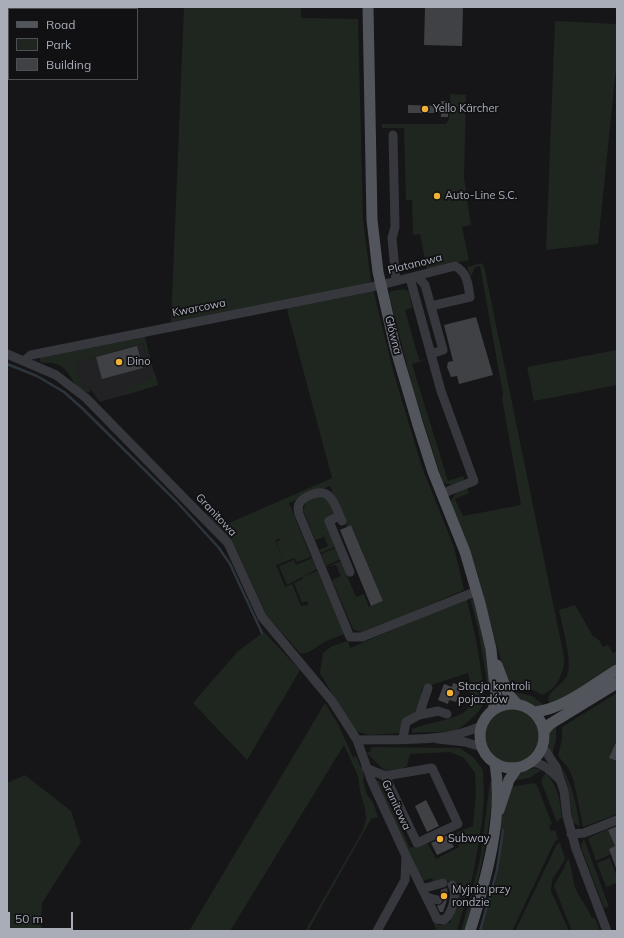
<!DOCTYPE html>
<meta charset="utf-8">
<style>
body{margin:0}
#map{position:relative;width:624px;height:938px;overflow:hidden;background:#161618;font-family:Mulish,sans-serif}
canvas{display:block}
.frame{position:absolute;inset:0;border:8px solid #a8adb8;pointer-events:none}
.legend{position:absolute;left:8px;top:8px;width:130px;height:72px;box-sizing:border-box;background:#111113;border:1px solid #4d4f55;margin:0;padding:5px 7px;list-style:none;font-size:12px;color:#a8adb8}
.legend li{display:flex;align-items:center;gap:8px;height:20px}
.legend b{width:20px;border:1px solid #4d4f55}
.scale{position:absolute;left:8px;top:912px;width:65px;height:18px;box-sizing:border-box;border:2px solid #a8adb8;border-top:0;padding-left:5px;font-size:12px;line-height:14px;white-space:nowrap;color:#a8adb8;-webkit-text-stroke:3px #111113;paint-order:stroke}
</style>
<div id="map">
<canvas width="624" height="938"></canvas>
<div class="frame"></div>
<ul class="legend">
<li><b style="height:5px;background:#53555c"></b>Road</li>
<li><b style="height:11px;background:#1e261f"></b>Park</li>
<li><b style="height:11px;background:#404145"></b>Building</li>
</ul>
<div class="scale">50 m</div>
</div>
<script>
const ctx = document.querySelector('canvas').getContext('2d');
ctx.lineJoin = 'round';
function paint(path, color) { ctx.fillStyle = color; ctx.fill(path, 'evenodd'); }
function stroke(path, color, width, dash) { ctx.strokeStyle = color; ctx.lineWidth = width; ctx.lineCap = dash ? 'butt' : 'round'; ctx.setLineDash(dash || []); ctx.stroke(path); }
function drawText(font, color, halo, rows, align = 'center') {
  ctx.font = font + ' Mulish,sans-serif'; ctx.lineWidth = 3.5; ctx.setLineDash([]); ctx.textBaseline = 'middle'; ctx.strokeStyle = halo; ctx.fillStyle = color; for (const [text, x, y, turn = 0] of rows) {
    ctx.save(); ctx.translate(x, y); ctx.rotate((+turn || 0) * Math.PI / 180); ctx.textAlign = isNaN(turn) ? turn : align; if (halo) ctx.strokeText(text, 0, 0); ctx.fillText(text, 0, 0); ctx.restore();
  }
}
paint(new Path2D(`
 M143,343L149,365H152L158,385L100,402L88,386L82,387L76,363Z`), '#222225');
paint(new Path2D(`
 M184,7H301V18L358,19L363,220L371,281L368,284L171,322Z
 M555,21L617,24V59L598,244L546,250Z
 M450,94L466,95L464,178L471,225L462,227L469,260L427,270L420,234L413,235L412,200H406L404,128H382V124H446L449,119Z
 M481,263L484,266L564,657C565,672 557,689 542,695L531,689L509,686L494,637L478,575L450,502L456,493L467,488L469,493L455,499L463,516L521,505L502,398L503,394L480,266L475,267L472,275H470L467,267Z
 M373,289L394,374L422,467L454,547L464,590L364,633L353,629L332,580L341,576L336,565L327,567L341,561L356,597L364,594L369,607L383,601L352,526L347,527L330,486L289,503L311,557L297,562L294,558L284,562L276,542L280,540L279,538L275,541L284,562L276,565L285,587L292,584L301,606L308,605L307,601L302,603L294,583L303,579L302,577L317,571L345,634L326,641L309,652L301,654L267,616L236,549L204,512L217,521L229,523L332,478L286,306Z
 M405,289L409,292L412,308L405,310L419,360L427,359L412,364L448,481L463,476L465,481L453,485L443,483L413,389L389,295L391,291Z
 M144,334L152,365H149L143,343L76,363L82,387L88,386L91,391L88,392C67,390 76,360 42,363L40,361V356Z
 M617,350V385L534,401L527,367Z
 M155,373L158,385L126,395L124,388L147,381L152,378V374Z
 M319,496L328,500L335,516L326,520L337,546L321,553L319,550L328,546L324,537L315,540L303,510L306,502Z
 M336,548L341,559L326,566L321,554Z
 M312,558L317,569L287,585L279,566L294,560L296,565Z
 M470,598L475,600L494,688H488L478,629Z
 M465,599L467,600C472,620 488,689 482,706C479,713 464,726 458,729C450,733 422,732 412,733V729C427,723 451,720 463,713C469,710 471,701 472,694L469,692L471,685L468,673L422,688C420,707 411,718 400,733L369,735L358,732L353,729L320,673L323,653L332,646L348,641L350,648Z
 M575,605L593,636L599,640L603,647L608,645L613,653L617,651V666L594,679L573,693L550,704L548,700C549,690 562,685 567,676C573,662 562,625 559,610Z
 M264,632L300,670L247,760L193,703L238,651Z
 M511,691L532,696L545,706C531,708 520,702 511,691Z
 M617,693V739L610,758L617,761V814L583,827L574,782L569,769L558,756L562,739V727Z
 M325,703L338,724L353,757L356,756L364,775L363,781L367,795L373,802L378,817L371,819L308,931H305L363,830L366,819L365,809L360,791L358,776L344,745L230,931H189Z
 M484 736a28 28 0 1 1 56 0a28 28 0 1 1-56 0Z
 M552,726L556,727V739L552,756C547,745 546,737 552,726Z
 M375,747L460,748L474,758L483,770L484,795L482,822L473,875L457,931H437L431,918L439,925L450,923L461,884L442,879L433,881L432,878L422,881L375,784L376,781H379L410,848L427,842L436,859L459,847L456,833L473,826L476,793L475,773L464,758L450,752L410,754L407,766L402,769L385,771L368,754L367,752H370L371,748Z
 M557,760C572,780 576,803 580,827L573,822L568,788L564,775L556,761Z
 M534,768L542,770L529,778L512,781L519,773Z
 M546,773C558,786 560,801 562,817L557,822L542,784V778Z
 M25,775L71,811L81,842L42,903L41,921L42,931H7V783Z
 M490,782L494,783C489,834 479,882 465,931H461L480,860Z
 M533,783L537,785L552,824L549,826L551,831L555,830L558,839L555,841L512,931H480L497,870L502,830L498,832L510,787Z
 M608,829L615,846L611,854L596,861L588,838Z
 M584,839L609,907L604,908L582,850L581,845Z
 M560,843L565,858L564,861L552,880L551,891L569,931H515L557,844Z
 M568,858C573,869 572,886 580,897C584,903 588,910 592,918H595L600,931H572L554,886L565,866Z
 M610,858L617,877V883L606,887L597,863Z`), '#1e261f');
stroke(new Path2D(`
 M7,364L37,376L64,392L82,408L177,502L219,548L230,564L262,633
 M480,931L497,870L503,830`), '#2c353c', 2.5);
paint(new Path2D(`
 M425,7H463L462,46L424,45Z
 M441,101H448V117H441V113H408V105L441,106Z
 M476,317L493,375L459,384L457,376L451,377L447,367L448,362L453,361L444,325Z
 M137,346L143,368L102,379L96,357Z
 M351,525L383,601L371,606L340,530Z
 M453,683L462,686L456,702L449,700L448,704L438,700L444,684L452,687Z
 M617,740V761L609,758Z
 M426,800L439,826L427,832L415,806Z
 M617,826V868H616L609,849L615,846L608,830Z
 M448,835L454,847L437,855L431,843Z
 M447,888L448,897L443,912H440L437,906L442,904L444,901L442,896L440,894L441,890Z`), '#404145');
stroke(new Path2D(`
 M393,135L395,227L392,238L396,281
 M417,276L425,285L443,350L431,354
 M410,278L441,391L474,481L441,494
 M7,354L56,375L86,398L228,543L262,617L332,701L357,740C395,739 446,743 481,726
 M25,360L31,355L381,285L455,266C468,273 468,285 470,297L431,306
 M339,516L329,521L350,572
 M342,521C338,513 334,498 326,494C319,490 302,497 299,504C298,507 298,511 299,514L350,637H362L477,591
 M419,715L438,711L447,714
 M403,738L406,722L419,715L428,688
 M438,739L465,742L482,747
 M357,740L372,782L406,856L405,880L377,931
 M543,747L556,767L564,791L567,816L576,849L607,931
 M531,762C543,763 551,771 559,779
 M366,768L385,776L432,768L458,824L417,843L385,776
 M571,834L584,833L617,820
 M406,856L437,919L444,920C452,914 458,893 452,885
 M421,887L425,888L443,883
 M426,897L438,900`), '#37383d', 9);
stroke(new Path2D(`
 M368,7L372,220L378,272L395,347L418,425L433,472L465,552L480,603L491,649L496,697L493,710
 M497,665L508,694L516,703
 M480 736a32 32 0 1 1 64 0a32 32 0 1 1-64 0Z
 M535,712C564,709 592,685 617,670
 M545,730L550,724L617,683
 M499,810L509,780L517,768
 M470,931C486,880 504,817 495,763`), '#53555c', 11);
for (const [x, y, r, color] of [
 [425,109,4,"#f2b134"],
 [437,196,4,"#f2b134"],
 [119,362,4,"#f2b134"],
 [450,693,4,"#f2b134"],
 [440,839,4,"#f2b134"],
 [444,896,4,"#f2b134"]
]) { const dot = new Path2D(); dot.arc(x, y, r, 0, 2 * Math.PI); ctx.fillStyle = color; ctx.fill(dot); stroke(dot, '#111113', 1.5); }
drawText('11px', '#a8adb8', '#111113', [
 ["Yello Kärcher",433,109],
 ["Auto-Line S.C.",445,196],
 ["Dino",127,362],
 ["Stacja kontroli",458,687],
 ["pojazdów",458,700],
 ["Subway",448,839],
 ["Myjnia przy",452,890],
 ["rondzie",452,903]
], 'left');
drawText('11px', '#a8adb8', '#111113', [
 ["Platanowa",415,264,-14],
 ["Kwarcowa",199,308,-11],
 ["Główna",393,335,76],
 ["Granitowa",216,515,47],
 ["Granitowa",396,805,65]
]);
</script>
